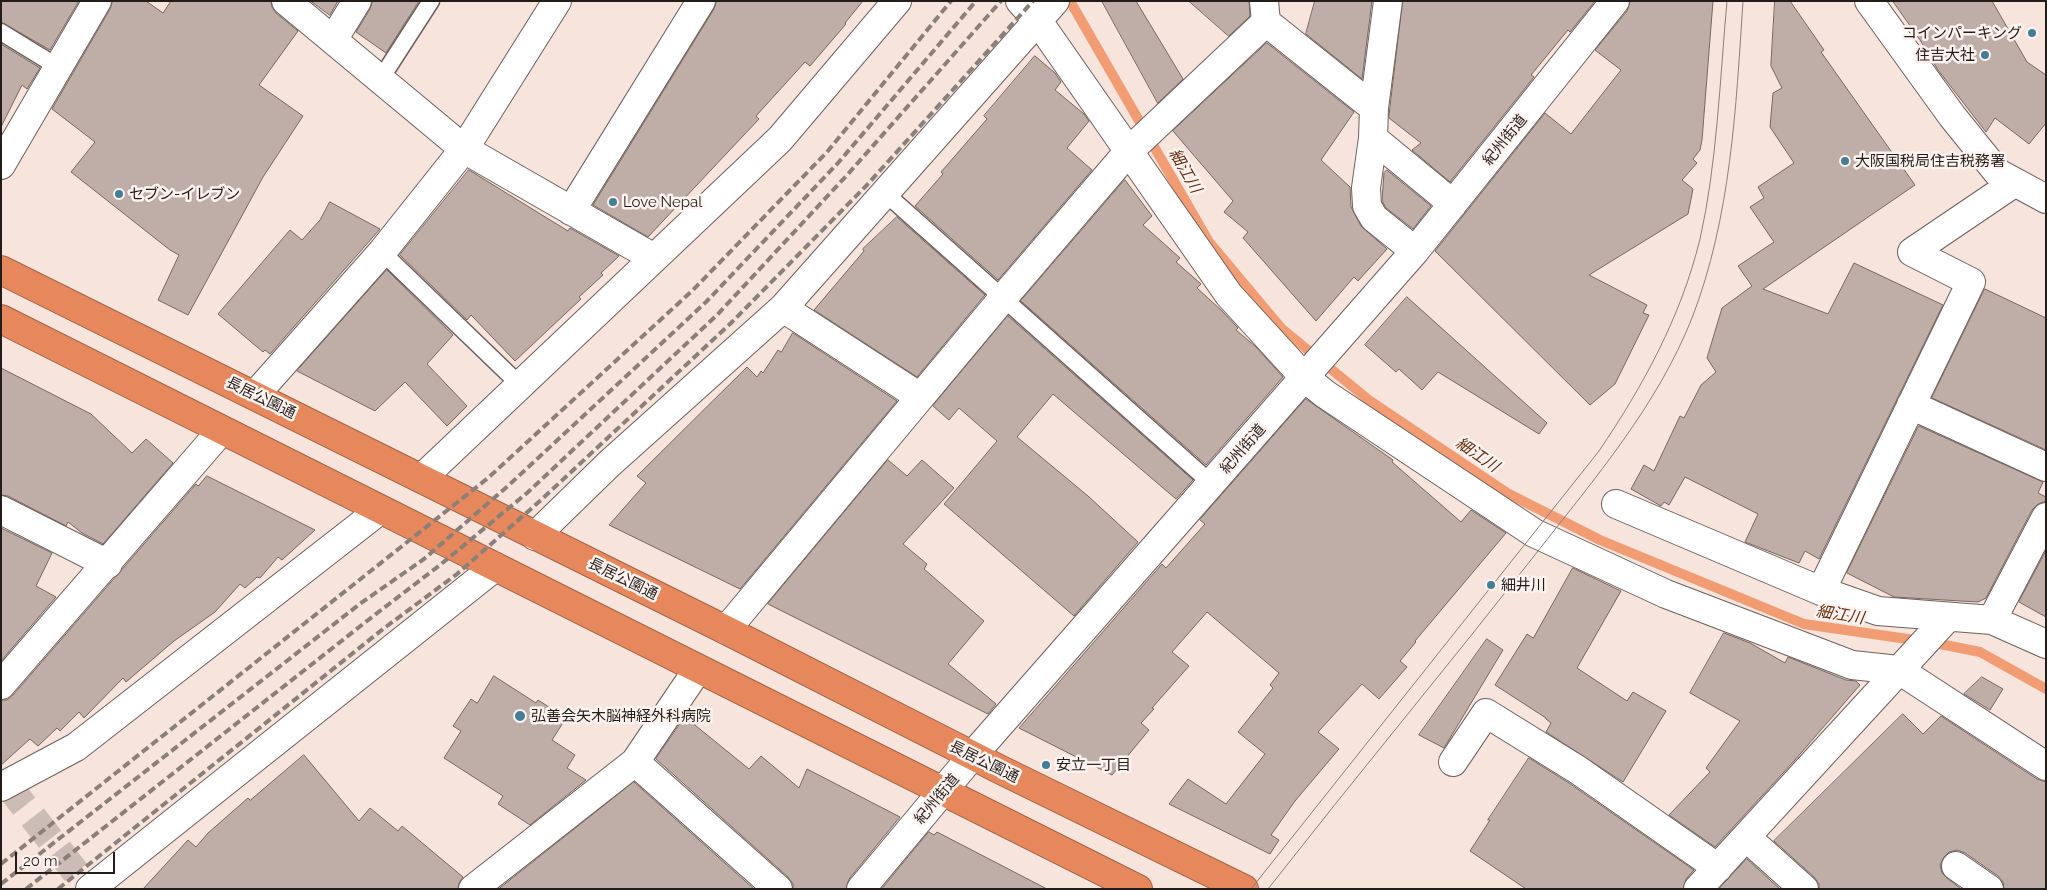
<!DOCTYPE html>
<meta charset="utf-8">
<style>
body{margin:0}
#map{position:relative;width:2047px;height:890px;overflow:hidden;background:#f6e4dd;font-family:Raleway,sans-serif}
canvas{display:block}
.frame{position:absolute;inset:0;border:2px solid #231d1a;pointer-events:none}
.scale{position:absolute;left:15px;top:852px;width:100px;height:22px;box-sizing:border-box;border:2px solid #231d1a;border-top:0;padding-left:6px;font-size:15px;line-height:18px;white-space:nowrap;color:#231d1a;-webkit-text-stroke:4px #fef3ef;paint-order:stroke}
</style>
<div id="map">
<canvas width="2047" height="890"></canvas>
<div class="frame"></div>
<div class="scale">20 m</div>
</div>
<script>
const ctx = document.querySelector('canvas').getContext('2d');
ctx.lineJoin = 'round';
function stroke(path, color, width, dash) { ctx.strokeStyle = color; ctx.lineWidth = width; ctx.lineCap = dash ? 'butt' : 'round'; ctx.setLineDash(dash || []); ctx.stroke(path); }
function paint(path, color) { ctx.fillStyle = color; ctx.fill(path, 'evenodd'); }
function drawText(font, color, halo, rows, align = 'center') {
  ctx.font = font + ' Raleway,"Noto Sans JP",sans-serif'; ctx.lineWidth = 5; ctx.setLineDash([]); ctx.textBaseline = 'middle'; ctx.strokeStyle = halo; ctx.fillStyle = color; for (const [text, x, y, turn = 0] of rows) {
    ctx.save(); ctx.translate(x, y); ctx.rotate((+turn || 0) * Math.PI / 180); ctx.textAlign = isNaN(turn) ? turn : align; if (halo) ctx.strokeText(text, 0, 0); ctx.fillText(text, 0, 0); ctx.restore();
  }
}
stroke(new Path2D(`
 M1070,1L1209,242L1281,328L1370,401L1507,493L1600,540L1804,624L1935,643L1980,652L2046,689`), '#f29c74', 10);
const building = new Path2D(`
 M1,1H79L50,50L1,22Z
 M113,1H146L163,13L171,1H271L272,7L276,13L298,31L259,85L303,116L263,177L188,315L158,300L179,255L170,250L71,172L95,142L52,109L110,9Z
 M311,1H338L330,15Z
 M373,1H419L386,53L356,32L370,9Z
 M717,1H863L845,23L846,24L810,66L805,62L756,116L759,119L648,237L593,205L714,9Z
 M1102,1H1136L1183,79L1158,103Z
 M1189,1H1249L1250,16L1229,36Z
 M1315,1H1372L1362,79L1306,34Z
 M1403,1H1595L1570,32L1568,30L1531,75L1534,77L1450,182L1412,150L1421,143L1389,118Z
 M1630,1H1713L1702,140L1700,150L1693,159L1697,163L1682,180L1693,189L1688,214L1589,275L1647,305L1643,313L1649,315L1615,384L1590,405L1435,251L1545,113L1571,134L1621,70L1595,50L1627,11Z
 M1775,1H1790L1824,50L1821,52L1915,185L1763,289L1828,314L1854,263L1943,305L1819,559L1805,551L1799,563L1745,542L1758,514L1685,477L1669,505L1664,502L1661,506L1631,489L1644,465L1654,471L1680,416L1684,418L1701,385L1716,372L1707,358L1722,308L1752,286L1738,266L1774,242L1750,207L1764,198L1758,187L1794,163L1770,127L1773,93L1782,88L1771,66Z
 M1893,1H1992L2027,62L2046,75V123L2029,144L1995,118L1986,132L1938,70L1920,40Z
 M1267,43L1354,112L1321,160L1350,187L1351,207L1361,226L1387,249L1358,281L1354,277L1316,321L1243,238L1248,232L1224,212L1233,201L1173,131Z
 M1,44L40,68L27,89L22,85L1,127Z
 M1035,56L1055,73L1061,82L1055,90L1084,114L1089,121L1067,148L1092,170L998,280L915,206L943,174L941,172L987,119L984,116Z
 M469,170L568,231L570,228L619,256L601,273L603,275L579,297L581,299L515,361L471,315L467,320L400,255Z
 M1387,170L1431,206L1413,229L1386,208L1382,201L1384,173Z
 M1125,180L1152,216L1143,225L1180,258L1176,262L1201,284L1197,288L1222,311L1238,328L1236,330L1256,347L1283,377L1206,465L1021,301Z
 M330,202L380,229L270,354L265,350L263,352L218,314L290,230L302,240L320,220Z
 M897,217L985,295L917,377L814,310L864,251L863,249Z
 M387,270L453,335L427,364L467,406L447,426L405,382L375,411L297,371Z
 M1985,289L2046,318V450L1932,398Z
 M1407,297L1547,423L1539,434L1438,372L1422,390L1399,369L1396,372L1365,345Z
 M1008,316L1193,480L1176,499L1053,394L1017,437L1088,496L1138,542L1074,616L944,504L997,441L959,408L949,420L933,406Z
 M793,333L897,401L740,589L609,525L646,483L637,476L747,367L757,377L761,371L763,373L778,350L781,352Z
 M1,368L91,414L132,453L146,439L173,463L103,544L82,533L68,522L66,526L8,496L1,495Z
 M1306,399L1393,460L1392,462L1461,522L1471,510L1506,533L1415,641L1416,642L1400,661L1407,667L1379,699L1362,684L1318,732L1339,749L1295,801L1271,835L1279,840L1270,854L1169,804L1188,779L1226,804L1265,754L1238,732L1273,688L1270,685L1279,673L1207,612L1172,652L1189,666L1152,708L1154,709L1141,723L1149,730L1112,775L1019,728L1162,564L1166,568L1205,524L1200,520Z
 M1919,426L2043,482L2038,493L2046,497V501L2038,504L2032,510L1986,598L1978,602L1894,597L1847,573Z
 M888,460L907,476L922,460L954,488L903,544L927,564L924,569L984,621L948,664L996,704L988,714L768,604Z
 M207,476L315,530L282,560L278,557L260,578L257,577L245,588L240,584L215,612L174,641L126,682L123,678L84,718L79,712L60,731L57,728L38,746L30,739L1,765V700H7L13,695L196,484L198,486Z
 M1,528L52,553L36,586L56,597L1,661Z
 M2046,551V617L2019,602Z
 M1573,568L1621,591L1577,668L1627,701L1633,692L1666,711L1623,782L1546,732L1551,723L1546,719V718L1495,685L1527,634L1533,638Z
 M1724,633L1750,643L1785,663L1788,657L1846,680L1856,681L1860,685L1794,761L1715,847L1669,815L1710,772L1706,768L1740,721L1690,693Z
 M1487,639L1503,650L1444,748L1419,735Z
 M494,676L536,703L538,700L566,718L552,740L575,755L567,768L586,780L530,825L498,804L503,796L444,758L461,731L453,726L471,699L477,703Z
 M1982,677L2003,689L1990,710L1964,694Z
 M1903,714L1923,734L1941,716L2037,779L2046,782V889H2004L2003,882L1998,876L1965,853L1957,850L1949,852L1944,857L1940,865L1942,873L1947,878L1961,889H1819V884L1814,877L1774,841Z
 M685,717L749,769L761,756L799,788L807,769L900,817L849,879L846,889H793V884L788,877L656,759Z
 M304,755L359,821L370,808L398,831L402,826L463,877L459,883L458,889H143L188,840L196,847L208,833L248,798L250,800Z
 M1529,758L1569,783L1694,870L1686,879L1683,889H1526L1470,851L1490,820H1488Z
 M634,782L754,889H499Z
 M929,832L934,835L937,832L1047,889H882Z
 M1747,859L1780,889H1719Z`);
paint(building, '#bfaea7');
stroke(building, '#766760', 1);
stroke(new Path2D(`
 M7,784L89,889`), '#ccbcb6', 28, [28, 14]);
const lane = new Path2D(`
 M1,32L58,67
 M380,80L431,1
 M885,193L1212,484
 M382,252L520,385`);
const street = new Path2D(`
 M286,1L464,149L654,258
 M1020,1L1038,21L1229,295L1304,377L1325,394L1534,533L1666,594L1852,665L1899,670L2046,766
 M1264,1L1266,22L1374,108
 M1388,1L1374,108L1373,138L1366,188L1367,206L1374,218L1415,251
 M1869,1L1952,116L1998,173L2046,199
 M333,40L357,1
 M1373,138L1453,204
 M1,165L97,1
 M571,211L701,1
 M783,308L920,397
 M255,395L382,252L464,149L557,1
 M1911,405L2046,467
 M422,478L780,139L897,1
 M1616,504L1821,591L1878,611L1992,620L2046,644
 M1,510L108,564
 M535,536L610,463L783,308L1055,1
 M1821,591L1971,282L1912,252L2014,183
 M1992,620L2046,517
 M726,630L1003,298L1128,152L1266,22
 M1,685L221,431
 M635,762L778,889
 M1453,762L1486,713L1578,770L1718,868
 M1,787L76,747L380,510
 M1746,837L1804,889
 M1956,866L1989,889
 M90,889L495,567
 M473,889L635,762L698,669
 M861,889L972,756L1415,251L1615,1
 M1698,889L1948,617`);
const highway = new Path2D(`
 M1,270L726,630L1001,770L1244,889
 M1,319L1138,889`);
stroke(lane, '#70605a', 19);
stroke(street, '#70605a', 30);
stroke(highway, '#a26345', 30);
stroke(lane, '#fff', 16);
stroke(street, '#fff', 28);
stroke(highway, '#e6885c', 28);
stroke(new Path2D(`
 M1251,889L1599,451C1643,386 1681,317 1700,239C1717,164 1720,78 1727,1
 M1268,889C1357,775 1449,665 1538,551C1595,478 1657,406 1692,318C1731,217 1736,108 1743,1`), '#8b7f7a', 1);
stroke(new Path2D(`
 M1,864L488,478L693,290L827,152L951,1
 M1,884L361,603L424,559L509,485L706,302L838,163L976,1
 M26,889L372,617L440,565L527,493L717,315L848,174L1001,1
 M58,889L383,629L457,574L541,500L731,323L866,186L1033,1`), '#8b7f7a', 4, [8, 4]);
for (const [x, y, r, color] of [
 [2032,33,5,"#427e95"],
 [1985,55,5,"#427e95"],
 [1845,161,5,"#427e95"],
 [119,194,5,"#427e95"],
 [613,202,5,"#427e95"],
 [1491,585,5,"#427e95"],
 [520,716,6,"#427e95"],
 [1046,765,5,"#427e95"]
]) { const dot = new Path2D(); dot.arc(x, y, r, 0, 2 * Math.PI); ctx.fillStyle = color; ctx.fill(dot); stroke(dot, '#fef3ef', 2); }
drawText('15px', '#231d1a', '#fef3ef', [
 ["コインパーキング",2022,33,"right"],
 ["住吉大社",1975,55,"right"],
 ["大阪国税局住吉税務署",1855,161],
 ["セブン-イレブン",129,194],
 ["Love Nepal",623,202],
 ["細井川",1501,585],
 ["弘善会矢木脳神経外科病院",531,716],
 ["安立一丁目",1056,765]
], 'left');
drawText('15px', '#231d1a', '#fef3ef', [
 ["紀州街道",1505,140,-51],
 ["長居公園通",261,398,26],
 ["紀州街道",1243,449,-49],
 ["長居公園通",623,579,26],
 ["長居公園通",984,762,26],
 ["紀州街道",937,799,-50]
]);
drawText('italic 16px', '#642d11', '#fef3ef', [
 ["細江川",1185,171,60],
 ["細江川",1477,455,34],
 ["細江川",1840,615,9]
]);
</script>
